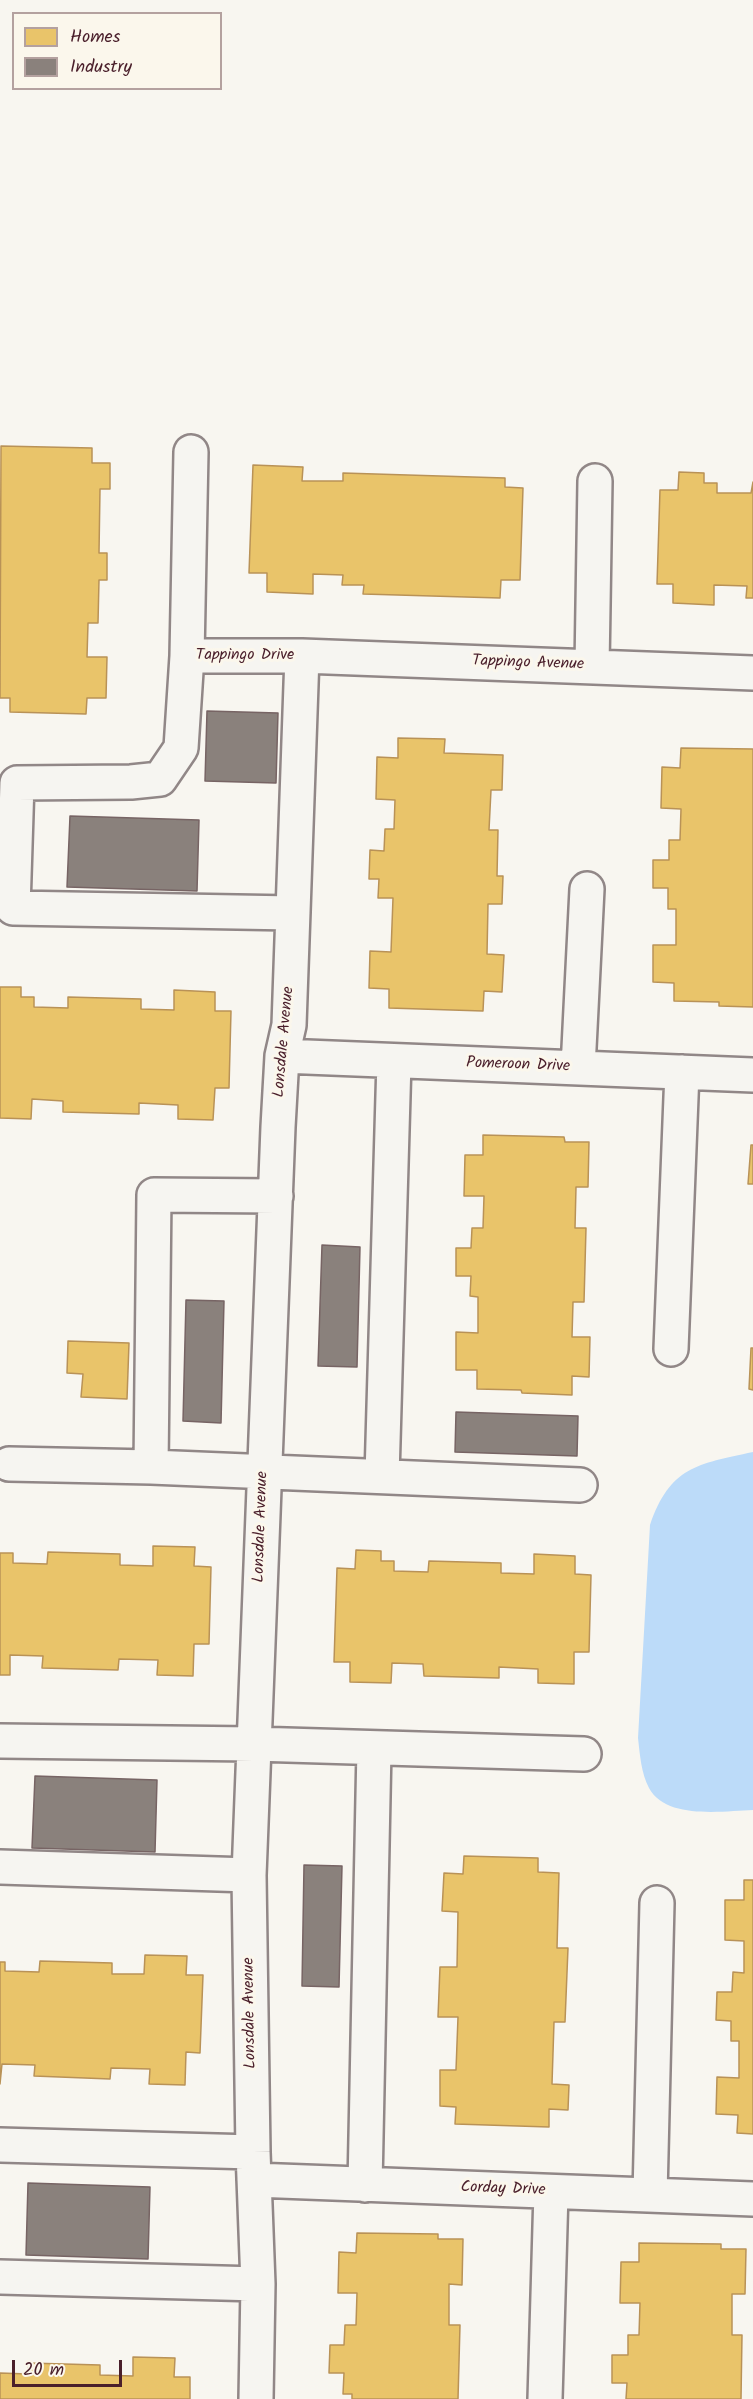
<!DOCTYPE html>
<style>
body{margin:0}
#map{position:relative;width:753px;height:2399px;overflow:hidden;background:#f8f6f0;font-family:Kalam,sans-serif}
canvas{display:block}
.legend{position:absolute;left:12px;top:12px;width:210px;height:78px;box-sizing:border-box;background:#fbf7ec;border:2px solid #b4a19f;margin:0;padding:8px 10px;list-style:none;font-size:18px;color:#4a1f2b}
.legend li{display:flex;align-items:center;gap:12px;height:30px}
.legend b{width:30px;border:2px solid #b4a19f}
.scale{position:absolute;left:12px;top:2360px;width:110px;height:27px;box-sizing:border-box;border:3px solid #4a1f2b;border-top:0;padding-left:8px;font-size:18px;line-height:21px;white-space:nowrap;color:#4a1f2b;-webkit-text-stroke:4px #fbf7ec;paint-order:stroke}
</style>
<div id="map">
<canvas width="753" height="2399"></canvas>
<ul class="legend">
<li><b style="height:16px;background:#e9c46a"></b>Homes</li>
<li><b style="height:16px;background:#8a817c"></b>Industry</li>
</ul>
<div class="scale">20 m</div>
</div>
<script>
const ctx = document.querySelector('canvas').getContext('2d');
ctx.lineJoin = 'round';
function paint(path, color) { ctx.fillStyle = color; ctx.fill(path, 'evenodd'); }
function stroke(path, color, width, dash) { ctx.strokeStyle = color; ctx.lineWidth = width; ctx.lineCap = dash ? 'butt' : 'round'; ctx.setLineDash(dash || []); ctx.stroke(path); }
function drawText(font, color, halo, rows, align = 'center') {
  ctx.font = font + ' Kalam,sans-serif'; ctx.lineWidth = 6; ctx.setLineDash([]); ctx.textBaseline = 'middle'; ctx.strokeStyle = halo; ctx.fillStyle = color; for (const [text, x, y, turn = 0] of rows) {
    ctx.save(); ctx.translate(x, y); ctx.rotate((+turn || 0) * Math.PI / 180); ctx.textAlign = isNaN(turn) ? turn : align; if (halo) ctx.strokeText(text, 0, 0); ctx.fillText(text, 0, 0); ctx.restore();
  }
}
paint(new Path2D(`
 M753,1452V1810C723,1811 666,1820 649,1788C641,1773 640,1755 638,1738L650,1525C670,1467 697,1464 753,1452Z`), '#bcdbf9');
const homes = new Path2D(`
 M1,446L92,448V463H110V489H100L99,553H107V580H99L98,623H88L87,657H107L106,698H87L86,714L10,712V698H0Z
 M253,465L303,467L302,481H343V473L505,478V487L523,488L520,580H501L500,598L363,594L364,585H342L343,575L313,574V594L267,592V573H249Z
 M679,472L704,473V483H717V493H751L753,482V598H746L747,586L714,585V605L673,603V584H657L660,490H678Z
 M398,738L445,739L444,753L503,755L502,790H491L489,830H498L497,876H503L502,904H488L487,954L504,955L502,992L484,991L483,1011L389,1008V989L369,988L370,951L391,952L393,898H378L379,879H369L370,850L384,851L385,829H394L395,800L376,799L377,757L398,758Z
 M681,748L753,749V1007L719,1006V1002L674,1001V983L653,982V945H676V909H668V888H653V860H669V840H680L681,809L661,808L662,767L680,768Z
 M0,987H21V997H34V1007L68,1008V997L141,999V1009L174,1010V990L215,992V1011H231L229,1088H215L213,1120L178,1119V1105L139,1103V1114L63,1112V1101L32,1099L31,1119L0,1118Z
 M483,1135L564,1137L565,1142H589L588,1187H576L575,1228H586L584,1302H573L572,1337H590L589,1377L572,1376V1395L522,1393L521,1390L477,1389V1370H456V1332L478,1333V1297L470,1296L471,1276H456V1248H471L472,1228H483L484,1196H464L465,1155H483Z
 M751,1145H753V1184H748Z
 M68,1341L129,1343L127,1399L81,1397L83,1374L67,1373Z
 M751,1348H753V1390L749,1389Z
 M153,1546L195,1547L194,1566L211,1567L209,1644H194L193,1676L157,1675L158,1660L119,1659L118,1670L42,1668L43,1656L10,1655V1675H0V1553H13V1563L47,1564L48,1552L120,1554V1565L153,1566Z
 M356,1550L381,1551V1561H394V1571L428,1572L429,1561L501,1563V1573L534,1574V1554L575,1556V1574L591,1575L589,1652H574V1684L538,1683V1669L499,1667V1678L424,1676L423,1664L392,1663L391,1683L350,1682V1662H334L337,1568L355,1569Z
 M464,1856L538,1858V1872L559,1873L557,1948H568L565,2022H554L552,2084L569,2085L568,2110L549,2109V2127L455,2124L456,2107L440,2106V2070H456L458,2017H438L440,1967H457L458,1912L442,1911L444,1873L463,1874Z
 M744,1880H753V2134L737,2133L738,2115L716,2114L717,2077L739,2078V2041H731V2021L716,2020L717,1992H732L733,1972L744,1973V1941L725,1940V1900H744Z
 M145,1955L187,1956L186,1975H203L200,2053L186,2052L185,2085L149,2084L150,2069L111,2068L110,2079L34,2076L35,2065L2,2064L0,2084V1962H5V1971L39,1972L40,1961L112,1963V1974H144Z
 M357,2233L438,2234V2239H463L462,2285L449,2284V2325H460L458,2399H352V2394H343L344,2373H329L330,2345H344L345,2325H356L357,2293H338L339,2252L356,2253Z
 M639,2243L721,2244V2249H746L745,2294H732V2335H742L741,2399H626L627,2383H612V2355H628V2335H639L640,2303H620L621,2262H639Z
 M133,2357L175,2358L174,2377H190V2399H0V2373L28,2374V2363L100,2365V2375L133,2376Z`);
paint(homes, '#e9c46a');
stroke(homes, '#b99257', 1.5);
const industry = new Path2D(`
 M207,711L278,713L276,783L205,781Z
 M70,816L199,820L197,891L67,887Z
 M322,1245L360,1247L357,1367L318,1366Z
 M186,1300L224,1301L221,1423L183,1421Z
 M456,1412L578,1416L577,1456L455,1452Z
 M35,1776L157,1780L155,1852L32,1848Z
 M304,1865L342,1866L339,1987L302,1986Z
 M28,2183L150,2187L148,2259L26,2255Z`);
paint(industry, '#8a817c');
stroke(industry, '#776464', 1.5);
const minor = new Path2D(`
 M191,452L187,656L181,748L160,779L131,782L17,783L13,908L293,913
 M187,656H302L753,673
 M592,667L595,481
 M282,1056L753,1075
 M578,1068L587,889
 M276,1196L154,1195L151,1467L580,1485
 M671,1349L682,1072
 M9,1464L151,1467
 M382,1476L394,1061
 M0,1741L254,1744L584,1754
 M0,1867L249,1875
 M0,2145L253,2152
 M254,2180L753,2199
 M365,2185L374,1748
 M650,2195L657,1903
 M0,2277L258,2284
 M256,2399L258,2284L253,2152L249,1875L278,1127L282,1056L289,1025L302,656
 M545,2399L551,2192`);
stroke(minor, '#918787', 38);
stroke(minor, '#f6f5f1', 33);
drawText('16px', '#4a1f2b', '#fbf7ec', [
 ["Tappingo Drive",245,656],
 ["Tappingo Avenue",528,664,2],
 ["Lonsdale Avenue",285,1042,-85],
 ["Pomeroon Drive",518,1066,2],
 ["Lonsdale Avenue",262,1527,-88],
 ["Lonsdale Avenue",251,2013,-91],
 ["Corday Drive",503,2190,2]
]);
</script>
